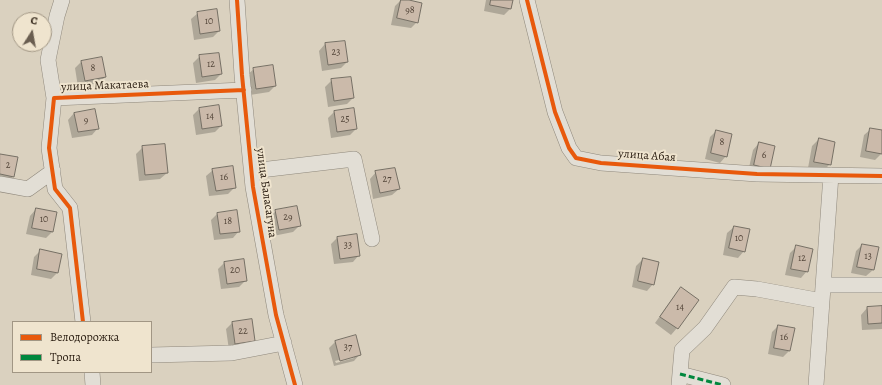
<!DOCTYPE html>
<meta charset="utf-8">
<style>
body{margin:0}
#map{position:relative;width:882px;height:385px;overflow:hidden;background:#dad1bf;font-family:Alegreya,serif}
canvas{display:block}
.legend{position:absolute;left:12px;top:321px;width:140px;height:52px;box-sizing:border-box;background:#efe4ce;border:1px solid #a19684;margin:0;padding:5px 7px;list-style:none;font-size:12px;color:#2d2014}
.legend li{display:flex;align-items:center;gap:8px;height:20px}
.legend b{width:20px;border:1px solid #a19684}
.north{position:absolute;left:12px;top:12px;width:40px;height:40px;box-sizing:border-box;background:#efe4ce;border:1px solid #a19684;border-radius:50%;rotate:11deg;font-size:11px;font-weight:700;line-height:16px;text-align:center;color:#2d2014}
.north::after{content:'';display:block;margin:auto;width:14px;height:18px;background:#6a5e50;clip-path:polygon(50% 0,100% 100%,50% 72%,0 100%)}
</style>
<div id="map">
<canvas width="882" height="385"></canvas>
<ul class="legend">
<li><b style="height:5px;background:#e8590c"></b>Велодорожка</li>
<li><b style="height:5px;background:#00873e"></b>Тропа</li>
</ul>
<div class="north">С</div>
</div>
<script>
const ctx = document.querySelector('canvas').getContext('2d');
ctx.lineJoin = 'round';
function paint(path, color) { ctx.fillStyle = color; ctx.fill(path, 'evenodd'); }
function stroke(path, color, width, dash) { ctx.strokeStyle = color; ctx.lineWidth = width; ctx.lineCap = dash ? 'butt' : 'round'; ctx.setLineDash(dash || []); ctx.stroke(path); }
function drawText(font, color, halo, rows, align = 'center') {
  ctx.font = font + ' Alegreya,serif'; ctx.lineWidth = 4; ctx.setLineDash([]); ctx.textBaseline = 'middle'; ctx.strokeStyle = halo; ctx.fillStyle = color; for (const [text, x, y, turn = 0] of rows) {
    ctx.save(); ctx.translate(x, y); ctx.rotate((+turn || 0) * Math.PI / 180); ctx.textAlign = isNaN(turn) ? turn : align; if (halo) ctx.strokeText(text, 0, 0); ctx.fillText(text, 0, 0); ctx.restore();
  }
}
paint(new Path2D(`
 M401,0H404L417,22L411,28L391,25L395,6Z
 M486,0H512L510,9L504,15L484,11Z
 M198,13L219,31L213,37L194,40L191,19Z
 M325,44L347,62L341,68L322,71L319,51Z
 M200,56L221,74L215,80L196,83L193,63Z
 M81,62L105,77L99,83L78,87L75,68Z
 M272,66L275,86L269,92L250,95L247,75L254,69Z
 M332,80L353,98L347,104L328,107L325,87Z
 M199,109L221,126L215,132L196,135L193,115Z
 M334,112L356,129L350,135L331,138L328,118Z
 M74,113L98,128L92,135L72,138L68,120Z
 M871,129L882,131L881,154L875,160L860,157L864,135Z
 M716,131L726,156L720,163L705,159L710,137Z
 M819,139L830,164L823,171L808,168L812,146Z
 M759,143L769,168L748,172L753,150Z
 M143,147L167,173L160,179L139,181L136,154Z
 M0,155L13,177L7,183L0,182Z
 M213,170L235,187L228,194L209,196L206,176Z
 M376,172L399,189L392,195L373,199L370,179Z
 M36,209L56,213L52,232L46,238L26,234L30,216Z
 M276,211L300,225L293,232L273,236L269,217Z
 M217,214L239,231L233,238L214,240L211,220Z
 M734,227L749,230L744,251L738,258L723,255L727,233Z
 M337,238L359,255L353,262L334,264L331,244Z
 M862,245L873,270L866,276L851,273L856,251Z
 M796,247L807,271L801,278L785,275L790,253Z
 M41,250L61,254L57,273L51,279L31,275L34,257Z
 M643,259L653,284L647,291L632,287L636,266Z
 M224,263L246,280L239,287L221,289L218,269Z
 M681,289L677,328L671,335L655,323L675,295Z
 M882,307V329L862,330L861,315L867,308Z
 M232,323L254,341L247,347L229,350L226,329Z
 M778,326L789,351L783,357L768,354L772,332Z
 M335,342L360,354L354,361L334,366L329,348ZM354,356V358L336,363L335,361Z`), '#0003');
const building = new Path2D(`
 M401,0H409L422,3L418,23L397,18Z
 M491,0H513L511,9L490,5Z
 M217,9L220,31L200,34L197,12Z
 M345,41L348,62L328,65L325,43Z
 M219,53L222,74L202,77L199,55Z
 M102,57L106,77L85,81L81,61Z
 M273,65L276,86L256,89L253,68Z
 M351,77L354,98L334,101L331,79Z
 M219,105L222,126L202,129L199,108Z
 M354,108L357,129L337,132L334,111Z
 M95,109L99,129L78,132L74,113Z
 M870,128L882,130V154L866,151Z
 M716,130L732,134L727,157L711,153Z
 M819,138L835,142L831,165L814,162Z
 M759,142L775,146L770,169L754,165Z
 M165,144L168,173L145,175L142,146Z
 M0,154L18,157L14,177L0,174Z
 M233,166L236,188L216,191L212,169Z
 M395,168L400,189L380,193L375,171Z
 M297,206L301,226L279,230L275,210Z
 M36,208L57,212L53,232L32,228Z
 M237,210L240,232L220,234L217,213Z
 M734,226L750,229L745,252L729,248Z
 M357,234L360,256L340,259L337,237Z
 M862,244L879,247L874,270L857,267Z
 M796,245L813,249L808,272L791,269Z
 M40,249L62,254L58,273L37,269Z
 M643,258L659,262L654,285L638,281Z
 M244,259L247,281L227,284L224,262Z
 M681,287L699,300L678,329L660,317Z
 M882,306V323L868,324L867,307Z
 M252,319L255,341L235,344L232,322Z
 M778,325L795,328L790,351L774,348Z
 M356,335L361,355L340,361L335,341Z`);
paint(building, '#cbbaaa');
stroke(building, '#767065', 1);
const minor = new Path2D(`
 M237,0L242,75L253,187L276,315L295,385
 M527,0L555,112L569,148L576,158L601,163L757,174L882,176
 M54,98L48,60L57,16L62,0
 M252,171L354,159L372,239
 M0,184L28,189L53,171
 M823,285H882
 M83,322L70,208L55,189L49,148L54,98L244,90
 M151,355L232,353L284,343
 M92,372L93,385
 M680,374L723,385
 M679,385L682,350L705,328L734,287L757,289L822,301
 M816,385L831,175`);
stroke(minor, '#8f887c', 16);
stroke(minor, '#e2ded5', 15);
stroke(new Path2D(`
 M680,374L723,385`), '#00873e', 3, [6, 3]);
stroke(new Path2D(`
 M237,0L242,75L253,187L276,315L295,385
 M527,0L555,112L569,148L576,158L601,163L757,174L882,176
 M83,322L70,208L55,189L49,148L54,98L244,90`), '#e8590c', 4);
drawText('10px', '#54463a', null, [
 ["98",410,11],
 ["10",209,22],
 ["23",336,53],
 ["12",211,65],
 ["8",93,69],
 ["14",210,117],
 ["25",345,120],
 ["9",86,121],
 ["8",722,143],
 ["6",764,156],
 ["2",8,166],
 ["16",224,178],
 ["27",387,180],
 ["29",288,218],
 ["10",44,220],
 ["18",228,222],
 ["10",739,239],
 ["33",348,246],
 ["13",868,257],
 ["12",802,259],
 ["20",235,271],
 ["14",680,308],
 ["22",243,332],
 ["16",784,338],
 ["37",348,348]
]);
drawText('12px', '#2d2014', '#efe4ce', [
 ["улица Макатаева",105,86,-2],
 ["улица Абая",647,156,4],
 ["улица Баласагуна",266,193,82]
]);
</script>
